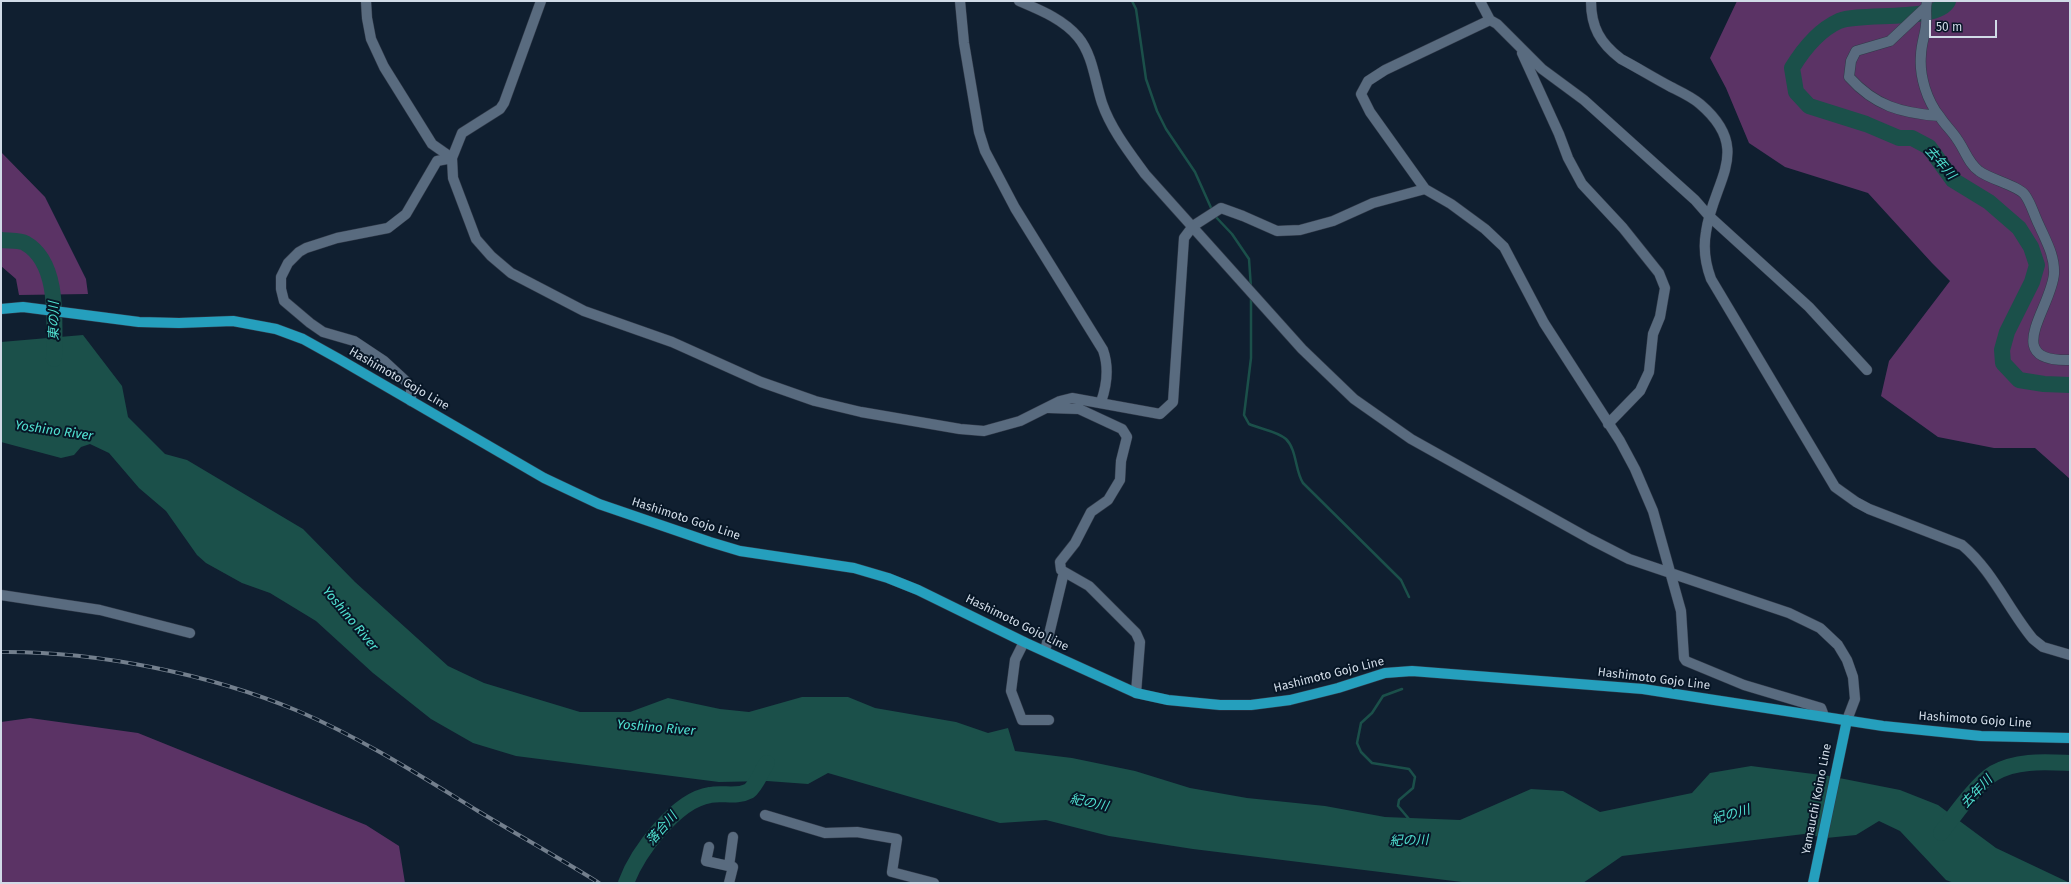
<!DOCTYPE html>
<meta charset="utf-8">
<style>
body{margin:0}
#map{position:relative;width:2071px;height:884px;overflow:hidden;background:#101f30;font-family:"Fira Sans",sans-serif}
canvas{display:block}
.frame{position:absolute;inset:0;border:2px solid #d1dbe7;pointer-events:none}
.scale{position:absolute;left:1929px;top:20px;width:68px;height:18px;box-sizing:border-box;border:2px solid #d1dbe7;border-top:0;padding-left:5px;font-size:12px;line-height:14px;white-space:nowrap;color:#d1dbe7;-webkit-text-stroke:3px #071626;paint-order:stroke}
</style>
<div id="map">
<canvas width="2071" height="884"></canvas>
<div class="frame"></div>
<div class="scale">50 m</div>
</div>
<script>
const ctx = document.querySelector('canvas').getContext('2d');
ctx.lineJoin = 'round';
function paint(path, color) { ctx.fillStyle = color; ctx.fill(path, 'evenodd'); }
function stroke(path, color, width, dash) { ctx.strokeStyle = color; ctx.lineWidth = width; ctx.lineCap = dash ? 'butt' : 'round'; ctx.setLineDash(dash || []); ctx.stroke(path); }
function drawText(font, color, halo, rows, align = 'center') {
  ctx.font = font + ' "Fira Sans","Noto Sans JP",sans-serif'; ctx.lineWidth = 4; ctx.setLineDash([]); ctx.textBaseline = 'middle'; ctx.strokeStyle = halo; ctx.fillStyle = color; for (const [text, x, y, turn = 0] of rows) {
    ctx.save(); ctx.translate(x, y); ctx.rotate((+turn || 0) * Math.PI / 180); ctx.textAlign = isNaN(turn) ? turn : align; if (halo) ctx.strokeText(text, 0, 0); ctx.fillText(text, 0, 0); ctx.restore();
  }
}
paint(new Path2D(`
 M1737,1H2070V479L2035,448H1994L1938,437L1881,396L1889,361L1950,281L1932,263L1868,193L1785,167L1749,143L1726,88L1710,58Z
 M1,152L45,197L86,279L88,294L19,295L16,279L1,266Z
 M30,718L138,733L366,825L399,846L405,883H1V722Z`), '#5b3365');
paint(new Path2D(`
 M83,335L122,386L128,417L165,454L187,460L303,529L355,582L448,666L484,683L580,712H630L668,698L720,709L749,712L802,697H848L875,708L956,722L988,733L1008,728L1015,751L1072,758L1135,771L1190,788L1247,798L1325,806L1385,817L1460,820L1531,789L1563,791L1600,812L1692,793L1710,773L1751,766L1829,776L1900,790L1938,805L1996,848L2070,883H1954L1946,880L1900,831L1879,821L1856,835L1826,838L1804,834L1622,856L1583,883H1470L1193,849L1109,836L1046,820L1000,823L828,773L808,784L767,781L719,782L516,756L473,743L431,719L373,673L316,621L270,593L242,583L206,563L197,555L166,511L139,488L109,453L90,444L81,447L74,455L61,458L1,442V342Z`), '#1b504a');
stroke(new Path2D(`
 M1132,1L1136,9L1146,79L1157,111L1166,129L1195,172L1212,210
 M1214,215L1232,234L1249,259L1251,288
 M1251,297V358L1244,415L1249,424C1260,429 1277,431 1286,439C1297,450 1295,471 1303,483L1401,580L1409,597
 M1402,689L1383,696L1372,713L1361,723L1357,743L1361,752L1372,763L1409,769L1415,777L1413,788L1399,800L1398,806L1409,819`), '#1b504a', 2.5);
stroke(new Path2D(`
 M1948,1C1938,22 1861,12 1839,21C1819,30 1803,50 1792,68L1796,92L1809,106L1866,124L1899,138H1912L1929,147L1953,180L1989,202L2019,228L2031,247L2037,265L2032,282L2007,332L2002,350L2003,363L2019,380L2044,384L2070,385
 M1,240C7,241 20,240 25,243C61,263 54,325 54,359
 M1941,833C1954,816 1977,783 1994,773C2017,760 2044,762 2070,763
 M626,883C637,853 676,800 710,795C723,792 736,798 749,791C756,786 762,770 767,763`), '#1b504a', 16);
const minor = new Path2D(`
 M366,1L367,18L371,39L384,67L432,144L452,158
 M541,1L504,103L500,109L462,133L452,158L453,178L476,239L491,256L511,273L584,311L672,342L761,382L815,401L861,412L960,429L984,431L1020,421L1060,401L1072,398L1160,414L1173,402L1184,238L1193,226L1221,208L1243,216L1277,231L1300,230L1333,221L1373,203L1425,189
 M960,1L964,43L979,132L985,151L1015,208L1103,350C1109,367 1107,385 1101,402
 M1019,1C1040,10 1063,19 1078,37C1093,55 1095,82 1102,103C1111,129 1129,152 1145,174L1302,349L1354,399L1411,439L1590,539L1629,559L1789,613L1820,628L1838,645L1847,660L1853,677L1855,699L1847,720
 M1480,1L1490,20L1497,24L1542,69L1584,100L1695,200L1709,216L1809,307L1867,370
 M1591,1C1591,27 1600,43 1621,59C1638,68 1654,78 1671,87C1681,92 1692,97 1700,104C1754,150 1713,181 1706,232C1703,249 1705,263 1711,279L1835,487L1856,502L1869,509L1962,545C1993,571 2008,609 2033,639L2043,647L2070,655
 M1927,1C1925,9 1927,17 1926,25C1925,35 1921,45 1921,55C1919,76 1927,101 1940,117C1945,125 1952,131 1957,139C1965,150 1968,163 1979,171C1989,179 2019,186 2025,195C2031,203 2034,215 2039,225C2046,241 2055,256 2054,274C2051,309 2000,362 2070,360
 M1925,8L1890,41L1856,51L1851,61L1849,77C1875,106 1901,113 1939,116
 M1490,20L1385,70L1368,81L1361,94L1370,112L1425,189L1451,204L1485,229L1504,247L1544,323L1620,441L1635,469L1653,511L1681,611L1684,658L1686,661L1744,685L1821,708L1824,716
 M1522,53L1559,134L1568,158L1582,184L1623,228L1659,273L1665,288L1660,317L1653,334L1649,372L1640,391L1608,424
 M411,401V386L384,361L354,341L323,332L310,323L284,301L281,289V277L288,263L299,252L306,248L337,238L388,228L406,214L437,161L452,158
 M1049,408L1079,409L1122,429L1127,437L1121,461L1120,480L1108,500L1091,512L1075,543L1060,562L1061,570L1089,586L1136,633L1140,642L1136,693
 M1,595L100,610L190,633
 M1024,642L1015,660L1011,691L1022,720H1049
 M1045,651L1064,572
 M765,815L825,833L857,832L897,839L892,872L934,883
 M709,847L706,861L733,867L729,883
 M729,866L733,837`);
const major = new Path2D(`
 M1,309L23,307L139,322L179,323L233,321L276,329L303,339L339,359L544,478L599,504L710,542L740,551L854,568L888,578L918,590L1024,642L1136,693L1168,700L1220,705H1251L1290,700L1338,688L1385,673L1412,671L1643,689L1883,726L1981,736L2070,738
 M1813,883L1847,720`);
stroke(minor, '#323b4a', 11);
stroke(major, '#323b4a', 11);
stroke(minor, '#596b7f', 10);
stroke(major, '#259fbd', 10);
const rail = new Path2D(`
 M1,652C96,651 210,674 298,711C361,738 419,775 478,811C518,835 559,858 599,883`);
stroke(rail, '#737f8d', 4);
stroke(rail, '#071626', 2.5, [8]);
drawText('12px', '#d1dbe7', '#071626', [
 ["Hashimoto Gojo Line",399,379,30],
 ["Hashimoto Gojo Line",686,519,18],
 ["Hashimoto Gojo Line",1017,623,26],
 ["Hashimoto Gojo Line",1329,675,-14],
 ["Hashimoto Gojo Line",1654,679,7],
 ["Hashimoto Gojo Line",1975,720,4],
 ["Yamauchi Koino Line",1817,799,-79]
]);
drawText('italic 13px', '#50e0d0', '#071626', [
 ["去年川",1940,163,49],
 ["東の川",54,321,-90],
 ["Yoshino River",54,431,8],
 ["Yoshino River",350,619,50],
 ["Yoshino River",656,728,5],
 ["去年川",1977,792,-47],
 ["紀の川",1089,803,12],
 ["紀の川",1731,815,-16],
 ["落合川",662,829,-49],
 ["紀の川",1409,841,-2]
]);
</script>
